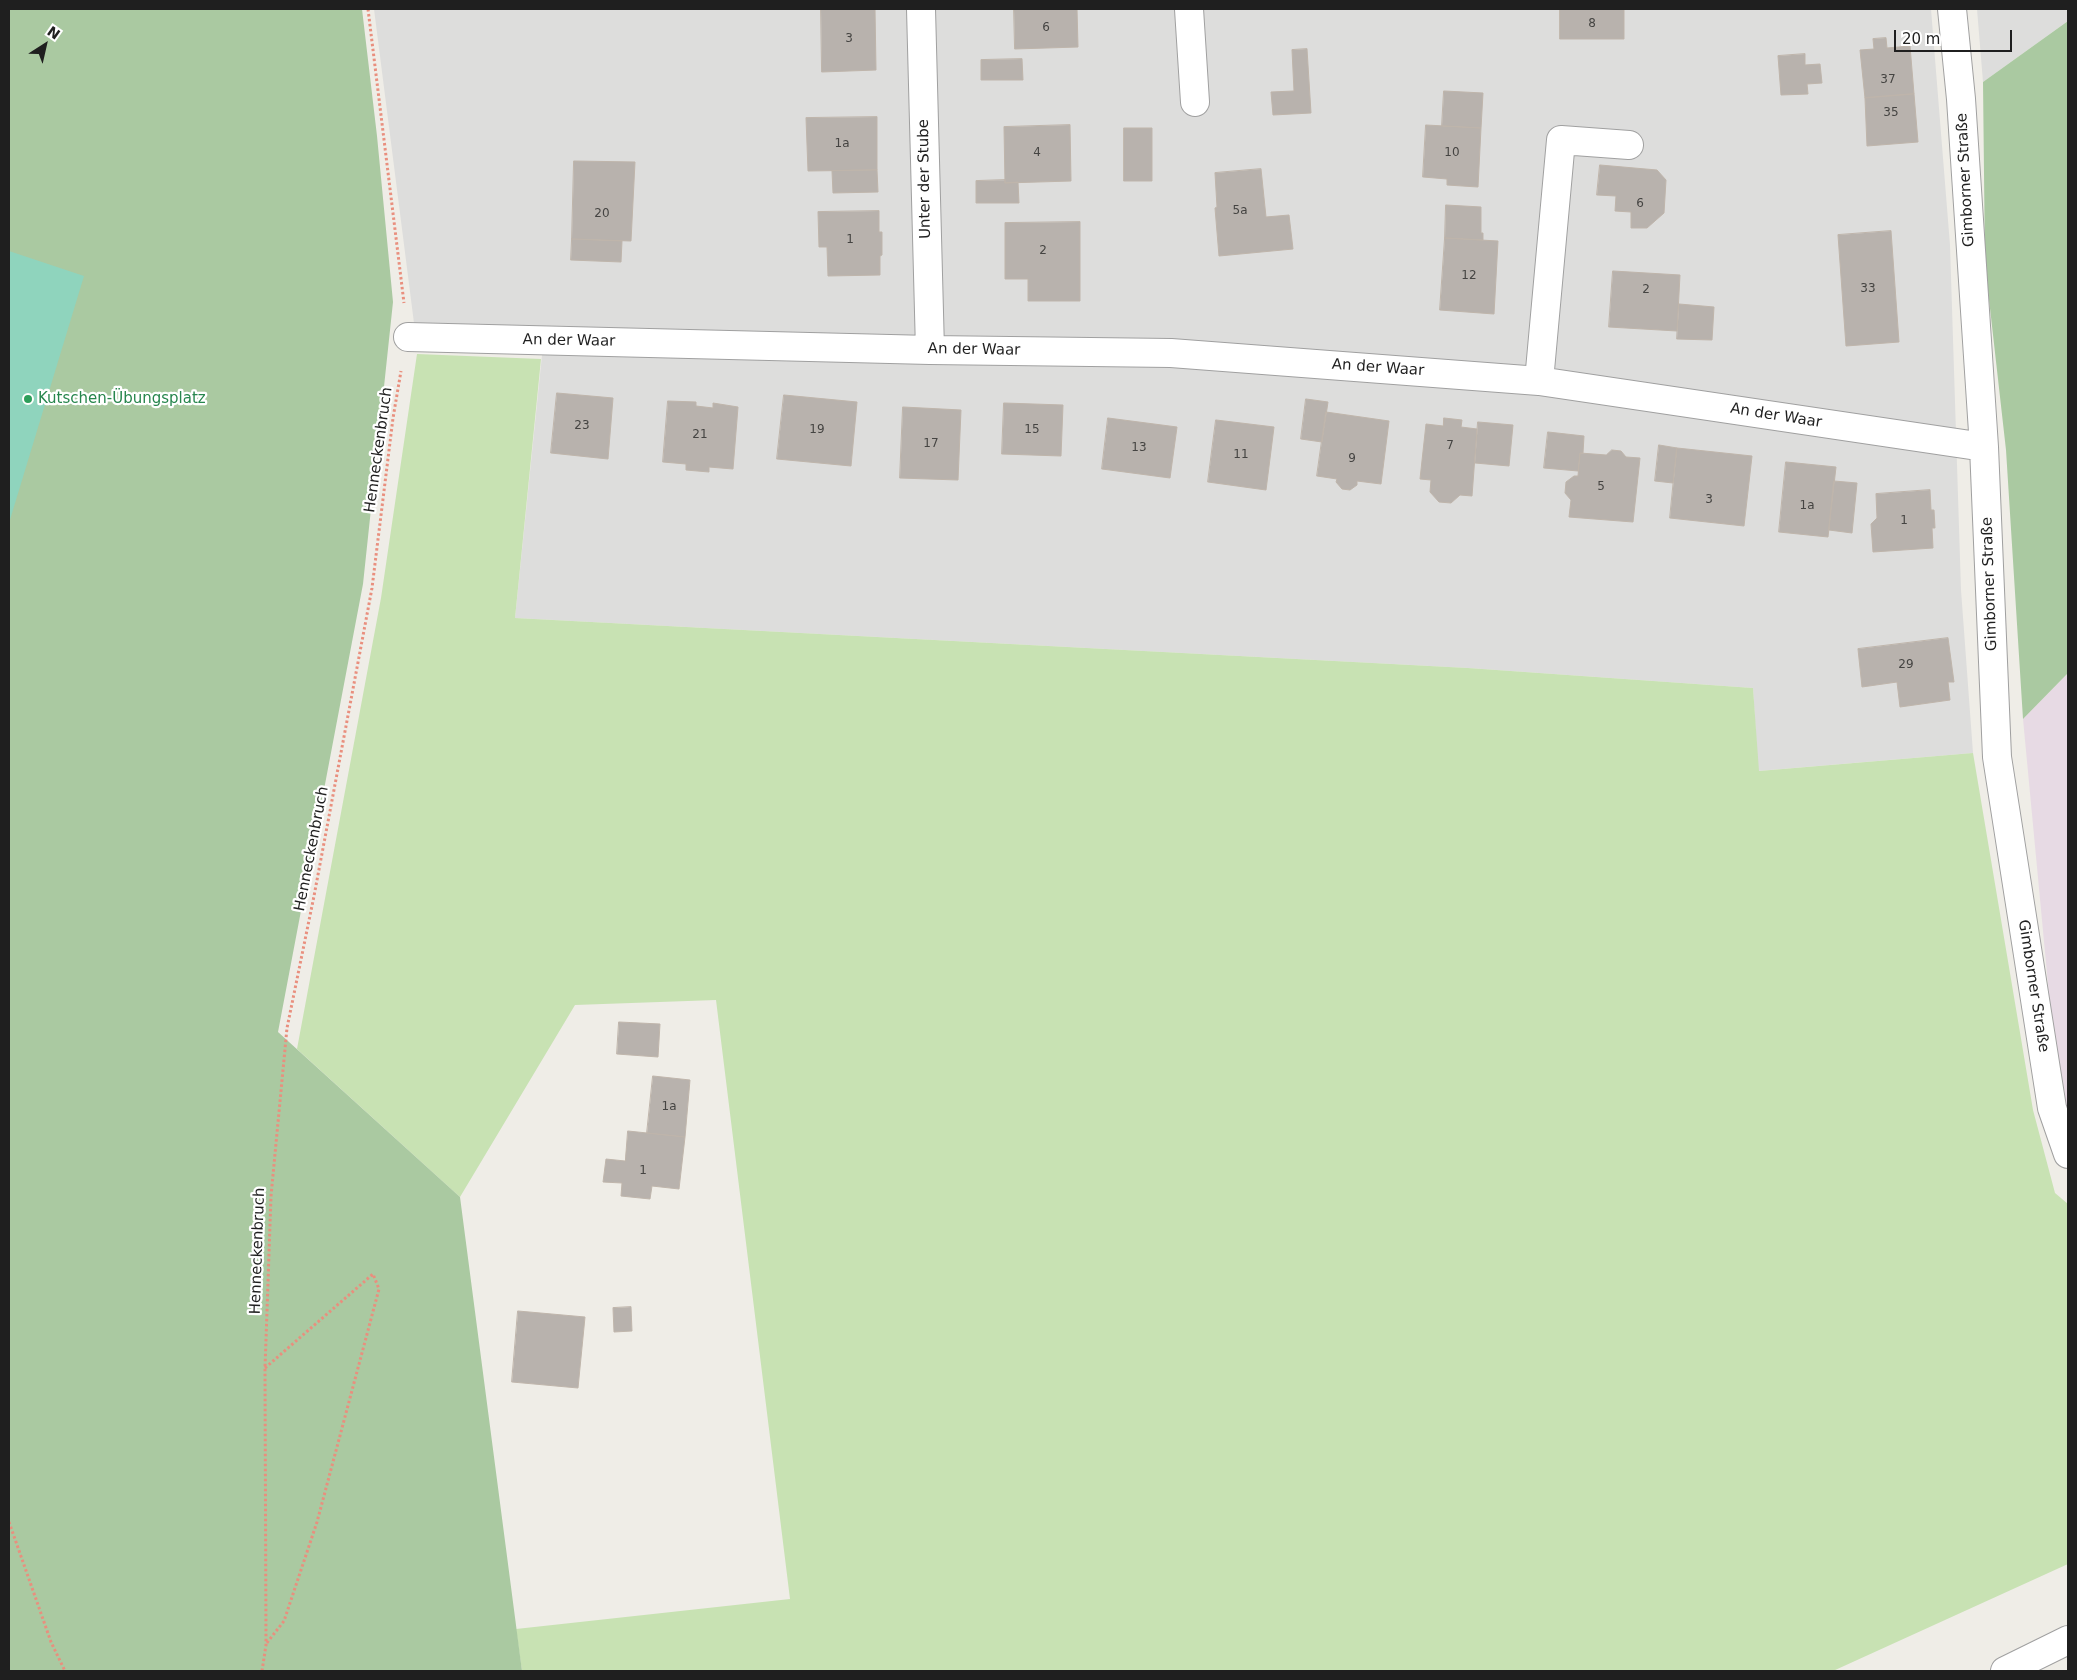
<!DOCTYPE html>
<meta charset="utf-8">
<style>
body{margin:0}
#map{position:relative;width:2077px;height:1680px;overflow:hidden;background:#efede7;font-family:"DejaVu Sans",sans-serif}
canvas{display:block}
.frame{position:absolute;inset:0;border:10px solid #1f1f1f;pointer-events:none}
.north{position:absolute;left:20px;top:20px;width:50px;height:50px;-webkit-text-stroke:4px #fff;paint-order:stroke;rotate:35deg;font-size:14px;font-weight:700;line-height:20px;text-align:center;color:#1f1f1f}
.north::after{content:'';display:block;margin:auto;width:18px;height:22px;background:#1f1f1f;clip-path:polygon(50% 0,100% 100%,50% 72%,0 100%)}
.scale{position:absolute;left:1894px;top:30px;width:118px;height:22px;box-sizing:border-box;border:2px solid #1f1f1f;border-top:0;padding-left:6px;font-size:15px;line-height:18px;white-space:nowrap;color:#1f1f1f;-webkit-text-stroke:4px #fff;paint-order:stroke}
</style>
<div id="map">
<canvas width="2077" height="1680"></canvas>
<div class="frame"></div>
<div class="north">N</div>
<div class="scale">20 m</div>
</div>
<script>
const ctx = document.querySelector('canvas').getContext('2d');
ctx.lineJoin = 'round';
function paint(path, color) { ctx.fillStyle = color; ctx.fill(path, 'evenodd'); }
function stroke(path, color, width, dash) { ctx.strokeStyle = color; ctx.lineWidth = width; ctx.lineCap = dash ? 'butt' : 'round'; ctx.setLineDash(dash || []); ctx.stroke(path); }
function drawText(font, color, halo, rows, align = 'center') {
  ctx.font = font + ' "DejaVu Sans",sans-serif'; ctx.lineWidth = 4.5; ctx.setLineDash([]); ctx.textBaseline = 'middle'; ctx.strokeStyle = halo; ctx.fillStyle = color; for (const [text, x, y, turn = 0] of rows) {
    ctx.save(); ctx.translate(x, y); ctx.rotate((+turn || 0) * Math.PI / 180); ctx.textAlign = isNaN(turn) ? turn : align; if (halo) ctx.strokeText(text, 0, 0); ctx.fillText(text, 0, 0); ctx.restore();
  }
}
paint(new Path2D(`
 M374,9H1931L1950,245L1961,590L1973,753L1758,771L1753,688L1468,668L515,618L545,326L415,331Z
 M1977,9H2068V21L1983,82Z`), '#dddddc');
paint(new Path2D(`
 M2068,673V1119L2057,1079L2023,719Z`), '#e7dae4');
paint(new Path2D(`
 M417,354L541,359L515,618L1468,668L1753,688L1759,771L1973,753L2033,1110L2055,1193L2068,1204V1564L1833,1671H522L516,1629L790,1599L716,1000L575,1005L460,1197L297,1049L381,598Z`), '#c8e2b3');
paint(new Path2D(`
 M9,9H362L377,136L393,302L363,584L278,1032L460,1197L522,1671H9Z
 M2068,21V673L2023,719L2006,450L1985,264L1983,82Z`), '#aac9a1');
paint(new Path2D(`
 M9,251L84,276L9,523Z`), '#8fd4bd');
const building = new Path2D(`
 M821,9H875L876,70L822,72Z
 M1014,9H1077L1078,47L1015,49Z
 M1560,9H1624V39H1560Z
 M1886,38L1887,48L1910,46L1914,94L1865,98L1860,50L1874,49L1873,39Z
 M1307,49L1311,113L1273,115L1271,92L1294,91L1292,50Z
 M1805,54V65L1820,64L1822,83L1807,84L1808,94L1781,95L1778,56Z
 M1022,59L1023,80H981V60Z
 M1444,91L1483,93L1481,128L1442,126Z
 M1914,94L1918,142L1867,146L1865,98Z
 M877,117V170L808,171L806,118Z
 M1070,125L1071,181L1005,183L1004,127Z
 M1426,125L1481,128L1478,187L1447,185V179L1423,177Z
 M1124,128H1152V181H1124Z
 M574,161L635,162L631,241L572,239Z
 M1600,165L1657,170L1666,180L1664,213L1647,228H1631V212L1615,211L1616,196L1597,195Z
 M1261,169L1266,217L1289,215L1293,249L1219,256L1215,208L1217,207L1215,173Z
 M877,170L878,192L833,193L832,171Z
 M1005,180V183L1018,182L1019,203H976V181Z
 M1446,205L1481,207V233H1483V240L1445,238Z
 M879,211V232H882V255L880,256V275L828,276L827,247H819L818,212Z
 M1080,222V301H1028V279H1005V223Z
 M1891,231L1899,342L1846,346L1838,235Z
 M1445,238L1498,241L1494,314L1440,310Z
 M572,239L622,241L621,262L571,260Z
 M1613,271L1680,275L1677,331L1609,327Z
 M1679,304L1714,307L1712,340L1677,339Z
 M557,393L613,398L608,459L551,453Z
 M784,395L857,402L851,466L777,459Z
 M1306,399L1328,402L1322,442L1301,439Z
 M668,401L696,402V406L713,408V403L738,407L733,469L709,467V472L686,470V464L663,462Z
 M1004,403L1063,405L1061,456L1002,454Z
 M903,407L961,410L958,480L900,478Z
 M1326,412L1389,421L1381,484L1357,481V485L1350,490L1342,489L1336,482L1337,479L1317,476Z
 M1108,418L1177,427L1170,478L1102,469Z
 M1444,418L1462,420L1461,427L1477,429L1472,496L1460,495L1451,503L1439,502L1430,492L1431,480L1420,479L1426,424L1443,426Z
 M1216,420L1274,427L1266,490L1208,482Z
 M1478,422L1513,425L1509,466L1475,463Z
 M1548,432L1584,436L1583,453H1580L1578,471L1544,468Z
 M1659,445L1677,448L1673,483L1655,481Z
 M1677,448L1752,456L1744,526L1670,518Z
 M1612,450L1621,451L1626,457L1640,458L1633,522L1569,517L1571,500L1565,493L1566,482L1574,476H1578L1580,453L1606,455Z
 M1786,462L1836,467L1828,537L1779,532Z
 M1834,481L1857,483L1852,533L1829,530Z
 M1930,490L1931,510H1934L1935,528H1932L1933,548L1873,552L1871,524L1877,518L1876,494Z
 M1948,638L1954,682H1948L1950,700L1900,707L1897,682L1862,687L1858,649Z
 M619,1022L660,1024L658,1057L617,1054Z
 M653,1076L690,1080L685,1137L647,1133Z
 M628,1131L685,1137L679,1189L652,1186L650,1199L621,1196L622,1183L603,1182L606,1159L625,1161Z
 M631,1307L632,1331L614,1332L613,1308Z
 M518,1311L585,1317L578,1388L512,1382Z`);
paint(building, '#b8b2ad');
stroke(building, '#bfb5ab', 1);
const minor = new Path2D(`
 M921,9L930,350
 M1189,9L1195,102
 M1952,9L1961,99L1984,447L1997,757L2052,1108L2068,1154
 M408,337L930,350L1171,353L1539,381L1984,447
 M1539,381L1561,140L1629,145
 M2005,1671L2068,1640`);
stroke(minor, '#a0a0a0', 30);
stroke(new Path2D(`
 M368,9L404,303
 M265,1368L373,1274L379,1289L317,1522L284,1621L266,1644
 M9,1522L51,1642L65,1671
 M262,1671L266,1645L265,1368L271,1196L287,1028L314,896L372,588L393,418L401,371`), '#e98f7e', 3, [2.5, 2.5]);
stroke(minor, '#fff', 28);
for (const [x, y, r, color] of [
 [28,399,5,"#2e9e5b"]
]) { const dot = new Path2D(); dot.arc(x, y, r, 0, 2 * Math.PI); ctx.fillStyle = color; ctx.fill(dot); stroke(dot, '#fff', 2); }
drawText('12px', '#454442', null, [
 ["8",1592,24],
 ["6",1046,28],
 ["3",849,39],
 ["37",1888,80],
 ["35",1891,113],
 ["1a",842,144],
 ["4",1037,153],
 ["10",1452,153],
 ["6",1640,204],
 ["5a",1240,211],
 ["20",602,214],
 ["1",850,240],
 ["2",1043,251],
 ["12",1469,276],
 ["33",1868,289],
 ["2",1646,290],
 ["23",582,426],
 ["19",817,430],
 ["15",1032,430],
 ["21",700,435],
 ["17",931,444],
 ["7",1450,446],
 ["13",1139,448],
 ["11",1241,455],
 ["9",1352,459],
 ["5",1601,487],
 ["3",1709,500],
 ["1a",1807,506],
 ["1",1904,521],
 ["29",1906,665],
 ["1a",669,1107],
 ["1",643,1171]
]);
drawText('15px', '#1f1f1f', '#fff', [
 ["Unter der Stube",925,179,-91],
 ["Gimborner Straße",1966,180,-93],
 ["An der Waar",569,341,1],
 ["An der Waar",974,350,1],
 ["An der Waar",1378,368,4],
 ["An der Waar",1776,416,9],
 ["Henneckenbruch",379,450,-82],
 ["Gimborner Straße",1990,584,-92],
 ["Henneckenbruch",312,849,-79],
 ["Gimborner Straße",2033,986,81],
 ["Henneckenbruch",258,1251,-88]
]);
drawText('15px', '#27864d', '#fff', [
 ["Kutschen-Übungsplatz",38,399]
], 'left');
</script>
